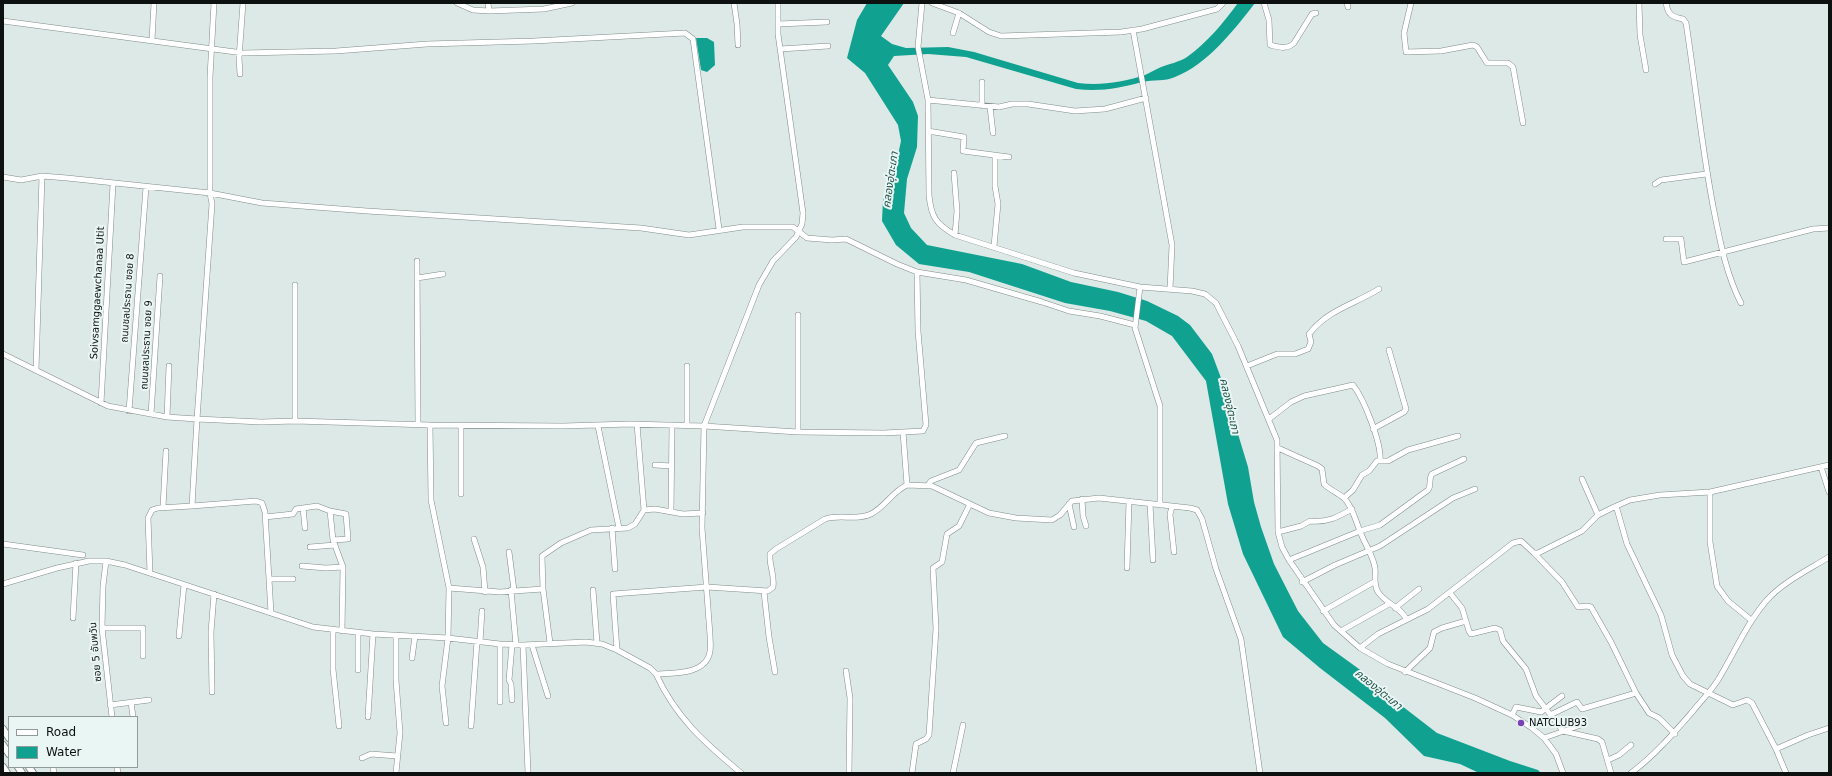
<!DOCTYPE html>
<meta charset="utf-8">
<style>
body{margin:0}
#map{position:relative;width:1832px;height:776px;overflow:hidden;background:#dce9e6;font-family:"DejaVu Sans",sans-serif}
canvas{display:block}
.frame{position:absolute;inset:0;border:4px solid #0d1110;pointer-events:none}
.legend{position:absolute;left:8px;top:716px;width:130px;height:52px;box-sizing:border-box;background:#eaf6f4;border:1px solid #929a99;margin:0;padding:5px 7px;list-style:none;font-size:12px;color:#0d1110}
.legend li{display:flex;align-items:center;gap:8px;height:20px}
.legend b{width:20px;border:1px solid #929a99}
</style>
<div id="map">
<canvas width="1832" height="776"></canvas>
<div class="frame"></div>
<ul class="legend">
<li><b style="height:5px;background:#fff"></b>Road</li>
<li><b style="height:11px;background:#10a191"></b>Water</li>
</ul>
</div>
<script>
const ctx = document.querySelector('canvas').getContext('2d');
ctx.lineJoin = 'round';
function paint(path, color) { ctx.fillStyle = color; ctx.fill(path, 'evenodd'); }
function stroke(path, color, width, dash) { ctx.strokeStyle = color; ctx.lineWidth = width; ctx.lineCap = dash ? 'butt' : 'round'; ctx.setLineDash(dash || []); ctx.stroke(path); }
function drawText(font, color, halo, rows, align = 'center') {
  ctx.font = font + ' "DejaVu Sans","Noto Sans Thai",sans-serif'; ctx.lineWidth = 4; ctx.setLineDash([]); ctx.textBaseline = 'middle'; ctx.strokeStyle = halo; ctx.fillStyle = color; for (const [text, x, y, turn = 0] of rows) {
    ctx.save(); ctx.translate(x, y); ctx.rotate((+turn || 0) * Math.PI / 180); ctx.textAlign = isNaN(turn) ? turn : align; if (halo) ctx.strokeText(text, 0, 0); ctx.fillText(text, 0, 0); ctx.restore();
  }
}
paint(new Path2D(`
 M867,3H904L881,36L892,44L906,48L948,47L974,52L1078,83C1101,86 1123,82 1145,75C1150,73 1154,70 1159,68C1168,64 1180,62 1187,57C1208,42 1223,23 1238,3H1255C1234,30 1208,64 1175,77C1164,82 1154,79 1142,82C1120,88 1100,92 1076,89L966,57L928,54L894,56L888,65L913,102L918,116L917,147L907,179L904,213L911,228L927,245L1022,264L1071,282L1118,292L1147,301L1178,316L1190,325L1212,354L1221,378L1248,467L1254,502L1261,527L1274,564L1298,611L1323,643L1359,669L1402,706L1437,733L1510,761L1538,770L1541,773H1479L1460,764L1424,756L1385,718L1320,668L1283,637L1243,554L1228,504L1206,381L1172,336L1146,321L1110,311L1065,303L969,272L919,264L896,245L882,221L883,200L895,169L901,141L898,125L865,73L847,58L857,20Z
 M696,38H707L714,42L715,65L707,72L701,70Z`), '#10a191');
const minor = new Path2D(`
 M457,3L473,10L489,11L544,9L572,3
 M488,3L489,11
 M734,3L737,24L738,45
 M922,3L918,47L928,100L929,195C931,217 936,224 955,235L1074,273L1140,287L1192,291L1205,294L1216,303L1238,346L1277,440L1278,532L1282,547L1289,560L1334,625L1360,648L1388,664L1475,698L1512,715L1532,728L1544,738L1556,754L1563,773
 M932,3L959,13L989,32L1001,36L1121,32L1142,29L1217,9L1223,3
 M1264,3L1269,20L1270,45C1279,47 1287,50 1294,43L1312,14L1316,13
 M1347,3L1348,7
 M1411,3L1404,33L1406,52L1441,51L1473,45L1477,47L1487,63H1508L1513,67L1523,123
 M1639,3L1640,35L1646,70
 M1666,3C1668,15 1672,17 1683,19L1686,23C1696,87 1702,152 1715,216C1721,246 1727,276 1741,303
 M3,21L243,53L336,51L427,44L534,41L685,33L693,39L719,229
 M778,24L827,22
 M1133,30L1172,245L1170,289
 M953,33L959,13
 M152,40L154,3
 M780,49L828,46
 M240,74L239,58L243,3
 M928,100L999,107L1012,104H1028L1075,111L1105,109L1146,98
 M982,106V82
 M990,107L993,133
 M928,131L964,137L963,151L1009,157
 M954,173L957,211L955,235
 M3,177L21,180L42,176L67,178L210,193L262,203L367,211L641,228L689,235L743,227H793L807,238L832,240L846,239L897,264L917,272L966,280L1042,302L1069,311L1100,316L1135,325
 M1655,184L1661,180L1706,174
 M1666,239H1681L1684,262L1813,229L1829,228
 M994,246L998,204L995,186V156
 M417,261L418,425
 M417,278L443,274
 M295,285V421
 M1140,287L1135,328L1160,406V505
 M3,354L108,406L167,417L197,419L212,204L210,193V77L214,3
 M687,366V425
 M1247,366L1277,354H1295L1308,349L1311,342L1309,334C1329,309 1353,305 1379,289
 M36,370L42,176
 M101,403L113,184
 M129,411L146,187
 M151,414L160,276
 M167,417L169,366
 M1269,419L1291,402L1304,396L1353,385C1364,399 1382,444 1380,461
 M637,424L644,510
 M430,425L431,500L449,588
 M598,426L619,528
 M1373,429L1404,412L1406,409L1389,350
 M798,432L884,433L903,432L907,485
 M903,432L923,431L926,425L918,331L917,272
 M1278,448L1318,466L1322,469L1324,484C1330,490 1338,493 1344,498C1353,507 1355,520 1360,531C1364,543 1373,555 1375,568C1376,577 1373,583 1378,592C1385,603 1402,608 1406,619
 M655,465L671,466
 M1821,467L1829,492
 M1582,479L1598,515
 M928,485L931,481L959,470L976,443L1005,436
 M1710,492V542L1717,586L1728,601L1751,620
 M461,494V425
 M1344,498L1353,490L1362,475L1369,471L1377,461H1388L1408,450L1458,436
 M1082,499L1083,516L1086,526
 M1069,504L1074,527
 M1150,504L1153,560
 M192,506L256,501L262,503L265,512L271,613
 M163,507L166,451
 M1172,507L1170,514L1174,552
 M1614,507L1630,500L1660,495L1710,492L1829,465
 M303,508L305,528
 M330,511L346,514L348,539L333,540
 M671,512L672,425
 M265,517L293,514L296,509L317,506L330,511L333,540L343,567L342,631
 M612,528L615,569
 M1278,532L1301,526L1310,521C1327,523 1338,517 1352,509
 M474,539L483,567L485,592
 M3,544L83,555
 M310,547L335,545
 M509,552L514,590
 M1534,553L1562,582L1578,607L1587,606L1591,607L1611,642L1636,693
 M1289,560L1360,531L1380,525L1428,490C1432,485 1428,479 1432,474L1464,459
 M106,561L103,586L102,628L112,717
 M302,566L326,568L343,567
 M1127,568L1129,501
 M150,573L148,518L152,510L158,508L192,506L197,419L261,422L295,421L430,425L563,426L630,424L704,426L798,432V315
 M269,579H293
 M1302,582L1335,565L1380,546L1453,498L1475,489
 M3,584L57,568L89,561H106L125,565L313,627L373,634L448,638L500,644L523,645L586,642L602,644L617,650L650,668L656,674C673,673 707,675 710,651C711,646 710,640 710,635L702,528L704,426L759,285L773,261L796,237L802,224L803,213L778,34V3
 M511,590L516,645
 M593,590L597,643
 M764,592L769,637L775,672
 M1450,593L1462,608L1469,631L1471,634L1495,628L1500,630L1503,641L1526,669L1536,696L1563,731L1598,739L1602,742L1611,773
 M1395,608L1419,589
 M1323,611L1374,582
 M73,618L76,563
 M102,628H143V656
 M333,630V669L339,726
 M1341,631L1389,604
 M179,636L184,585
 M480,642L482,611
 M550,643L543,589L542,556L561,543L591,530L628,528L635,524L644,510L655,509L683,514L703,513
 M512,645L509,680L511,684L512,700
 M523,645L528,773
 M532,645L548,696
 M1360,648L1378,634L1428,609L1513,543L1521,541L1534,553H1538L1582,531L1598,515L1614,507L1617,509L1627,544L1661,615L1672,655L1683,676L1690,684L1733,705L1747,700L1752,703L1776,749L1808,735L1829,728
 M617,650L613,594L707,587L768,591L773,587C775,575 769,566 770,554L776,549L825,519C840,514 857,521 871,514C885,507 893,491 907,485L932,486L989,513L1016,518L1052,520L1060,515L1072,501L1099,498L1190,508L1197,510L1202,519L1216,569L1241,639L1260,773
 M412,658L415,636
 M358,670V632
 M846,671L850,698L849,773
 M1405,672L1430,648L1434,632L1442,628L1466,621
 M656,674C676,718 705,743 741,773
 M212,692L211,632L214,594
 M131,702L133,717
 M500,702V644
 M110,705L149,700
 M1512,715L1516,707L1541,712L1562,696
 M1550,715L1577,702L1582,709L1636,693L1649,713L1659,718L1675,734
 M368,717L373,634
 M446,723L442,686L448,638L449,588L500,592L543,589
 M471,726L477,641
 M1544,738L1581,725
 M1776,749L1786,773
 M362,758L371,754L397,756
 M1608,760L1619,755L1631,745
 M53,767L54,773
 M117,767L118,773
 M396,773L400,733L396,680V635
 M912,773L916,744L926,739L929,735L936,629L933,568L942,562L947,534L959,526L970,504
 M953,773L963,725
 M1631,773C1655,755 1673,734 1693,711C1701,701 1711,691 1718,680C1734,654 1746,624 1767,600C1783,582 1808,570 1829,557`);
const major = new Path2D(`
 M3,729L9,738
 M3,745L9,754
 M3,767L7,773
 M18,767L22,773
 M29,767L33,773`);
stroke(minor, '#818c8a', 6);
stroke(major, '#818c8a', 8);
stroke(minor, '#fff', 5);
stroke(major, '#fff', 6);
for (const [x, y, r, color] of [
 [1521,723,4,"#7a42b8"]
]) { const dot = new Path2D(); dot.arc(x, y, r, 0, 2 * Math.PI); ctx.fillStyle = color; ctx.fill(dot); stroke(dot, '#eaf6f4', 1.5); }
drawText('10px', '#0d1110', '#eaf6f4', [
 ["Soivsamggaewchanaa Utit",98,293,-87],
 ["ถนนชลประธาน ซอย 8",128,298,-86],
 ["ถนนชลประธาน ซอย 9",147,345,-87],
 ["ซอย 5 อัมพวัน",96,652,-95]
]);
drawText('10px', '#0d1110', '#eaf6f4', [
 ["NATCLUB93",1529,723]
], 'left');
drawText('italic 11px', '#1b4f47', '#eaf6f4', [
 ["คลองอุ่ตะเภา",891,180,-82],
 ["คลองอุ่ตะเภา",1229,406,77],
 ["คลองอุ่ตะเภา",1378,690,39]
]);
</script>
